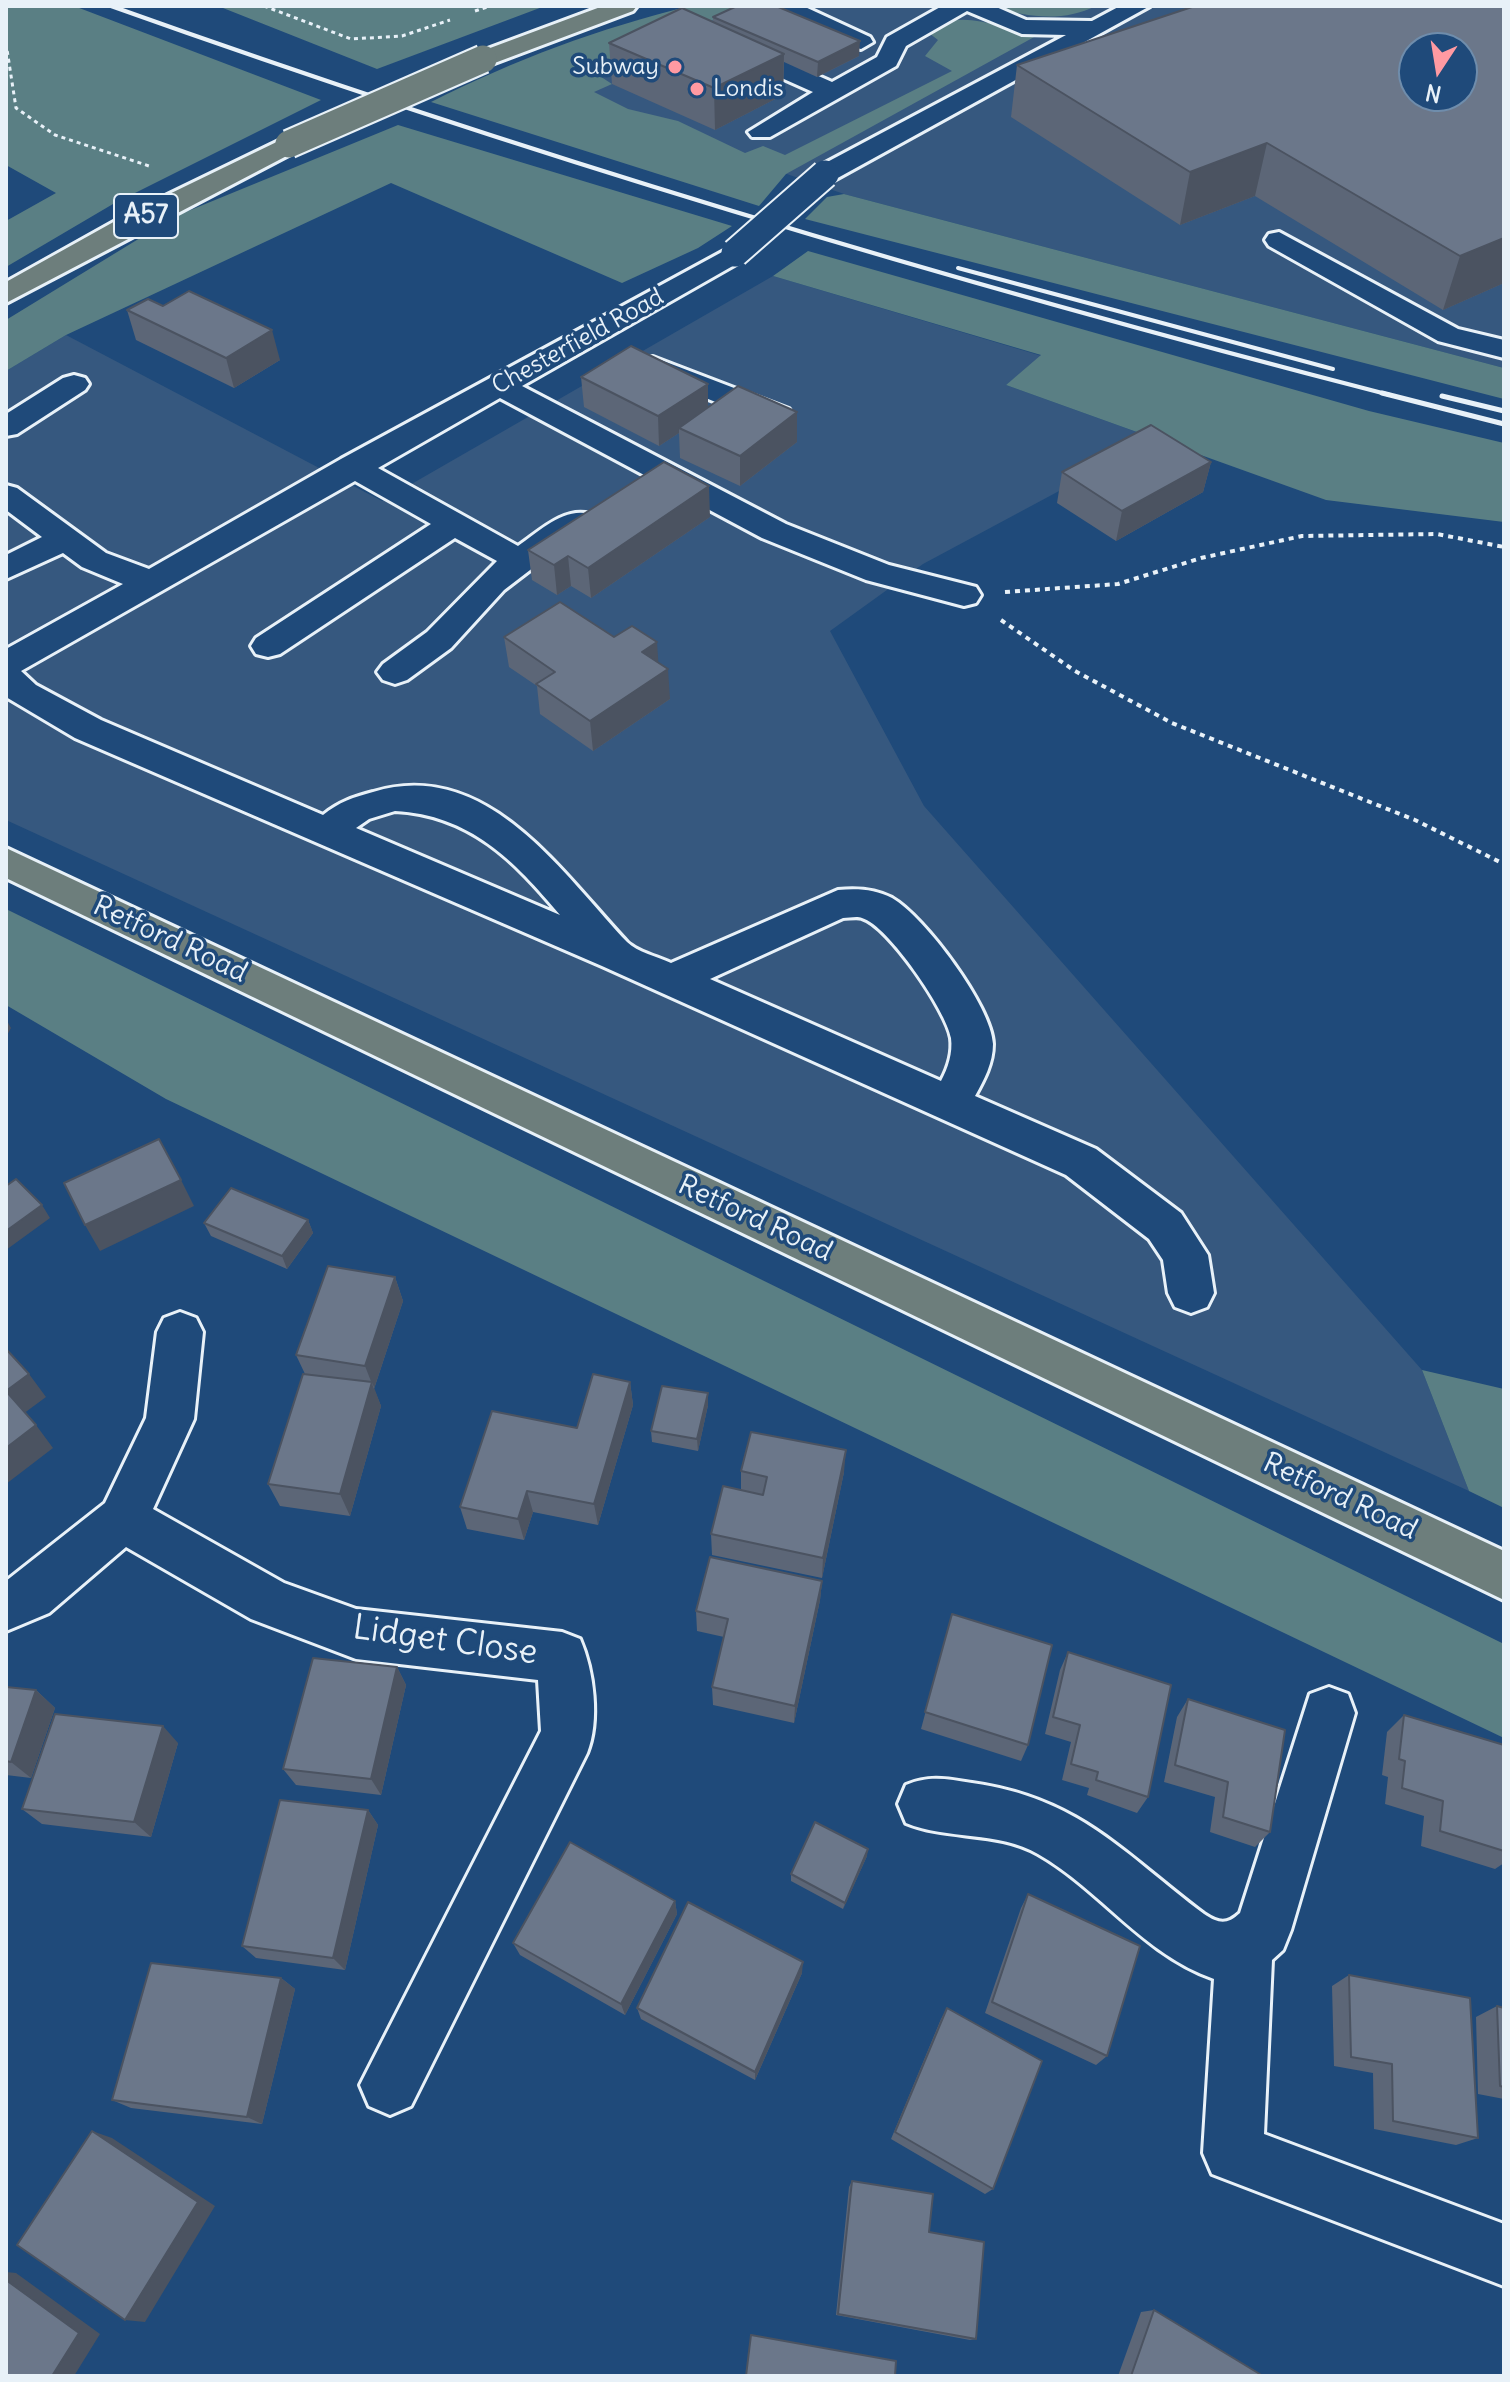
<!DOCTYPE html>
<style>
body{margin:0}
#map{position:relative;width:1510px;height:2382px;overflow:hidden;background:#1f4a7a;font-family:Delius,sans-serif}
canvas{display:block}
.frame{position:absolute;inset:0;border:8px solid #e8f1f8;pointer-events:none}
.north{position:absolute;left:1398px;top:32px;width:80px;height:80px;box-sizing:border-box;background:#1f4a7a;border:2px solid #6f8dac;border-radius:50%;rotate:192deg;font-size:22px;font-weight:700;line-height:32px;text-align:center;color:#e8f1f8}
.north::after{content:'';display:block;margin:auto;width:28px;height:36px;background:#ff9aa2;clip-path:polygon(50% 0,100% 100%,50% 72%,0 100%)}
</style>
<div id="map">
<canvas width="1510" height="2382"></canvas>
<div class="frame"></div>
<div class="north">N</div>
</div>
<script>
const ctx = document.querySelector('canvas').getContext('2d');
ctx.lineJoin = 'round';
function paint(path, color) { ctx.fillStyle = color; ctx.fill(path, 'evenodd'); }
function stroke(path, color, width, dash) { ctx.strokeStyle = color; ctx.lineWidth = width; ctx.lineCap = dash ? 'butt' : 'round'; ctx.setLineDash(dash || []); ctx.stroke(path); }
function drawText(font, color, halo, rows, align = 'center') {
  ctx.font = font + ' Delius,sans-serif'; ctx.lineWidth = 7; ctx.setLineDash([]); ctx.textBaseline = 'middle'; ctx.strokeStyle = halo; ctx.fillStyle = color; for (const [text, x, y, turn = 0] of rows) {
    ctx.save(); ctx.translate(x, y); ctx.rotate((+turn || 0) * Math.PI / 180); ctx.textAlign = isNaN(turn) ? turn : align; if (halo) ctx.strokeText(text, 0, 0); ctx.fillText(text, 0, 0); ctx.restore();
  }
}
paint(new Path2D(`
 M714,6H1504V368L844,194L530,84ZM1414,48H1462V96H1414Z
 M773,276L1042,356L1006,385L1156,439L923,564L830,631L924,806L1422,1370L1469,1491L6,820V371L66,335L382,501Z`), '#36587f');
paint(new Path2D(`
 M6,6H74L321,100L113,204L6,267V221L56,193L6,165Z
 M218,6H545L377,69Z
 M690,6H766C706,17 649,47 595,73L612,84L594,92L628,109L678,121L745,153L763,146L785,155L952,71L925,56L938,40L925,30C964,8 996,27 1036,36L786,174L759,206L431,102C514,60 600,28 690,6Z
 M994,6H1096C1064,22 1027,18 994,6Z
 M398,125L732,226L698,248L622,283L391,183L66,335L6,371V320L176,216Z
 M844,194L1504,368V399L805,219L827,197Z
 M808,251L1369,411L1504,443V522L1326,500L1006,385L1041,355L773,276Z
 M6,909L1504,1644V1738L166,1099L6,1005Z
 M1422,1370L1504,1389V1508L1469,1491Z`), '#5a7f84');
const minor = new Path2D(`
 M767,6H803L870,37L873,42L861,49L852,47L785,16L728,37L716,30L719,25Z
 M942,6H994L1026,20L1092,21L1120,6H1150L834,180H816L812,174L816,168L1066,35L1022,34L967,11L906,46L896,66L770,137H752L748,132L813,92L719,50L716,45L719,40H737L832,82L877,57L887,37Z
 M1279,232L1458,329L1504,340V358L1438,341L1269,246L1265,240L1269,234Z
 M735,245L745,247L749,253L745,259L522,386L786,524L889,565L976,587L981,595L976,603L964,606L866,580L762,538L500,398L378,468L518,546C539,532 563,507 590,514L594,521L504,590L451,648L407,680L395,684L383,680L377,672L383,664L427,632L497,561L455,538L280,654L268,657L256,654L251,646L256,638L431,524L355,481L21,671L36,685L101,720L323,815C339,802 354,797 373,792C486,757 561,872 627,942C637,952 658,957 671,963L838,890C857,888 875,889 892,898C924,916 992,1007 993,1044C993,1063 984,1080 975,1096L1096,1149L1181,1213L1208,1255L1214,1293L1207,1307L1191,1313L1175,1307L1168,1293L1163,1260L1149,1239L1066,1175L602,966L75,738L6,697V649L123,584L82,567L63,553L6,579V555L42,537L6,510V485L17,488L106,553L149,569L341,459ZM395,811C470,815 514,860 560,915L356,828L369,819ZM843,918C849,918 857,916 862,918C888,925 947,1012 951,1038C953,1053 948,1068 941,1081L710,979Z
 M653,357L789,409L793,416L789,423H767L642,372L638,366L642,360Z
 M74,375L85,378L89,384L85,390L17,434L6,436V414L63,378Z
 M180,1312L196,1318L203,1332L194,1419L153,1509L284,1583L356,1609L562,1632L580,1639C594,1671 600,1721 587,1753L411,2106L390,2115L369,2106L360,2085L541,1731L538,1680L356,1659L251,1619L126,1547L49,1613L6,1631V1581L105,1503L146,1418L157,1332L164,1318Z
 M1329,1687L1348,1694L1355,1713L1291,1930L1283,1950L1272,1960L1264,2134L1504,2224V2286L1212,2174L1203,2153L1214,1979C1143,1954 1101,1890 1038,1854C999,1831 947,1840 906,1823L898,1804L906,1785C929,1775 947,1779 972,1783C1079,1798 1123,1853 1204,1914C1219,1924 1227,1925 1240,1913L1310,1694Z`);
const major = new Path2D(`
 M6,848L1504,1551V1600L6,878Z`);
const highway = new Path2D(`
 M603,6H637L633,11L492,64L483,66L471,59L474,54Z
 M289,136L298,138L302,144L298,150L6,303V282L126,215Z`);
stroke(minor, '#e8f1f8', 6);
stroke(major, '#e8f1f8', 6);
stroke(highway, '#e8f1f8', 6);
stroke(new Path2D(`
 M264,6L351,39L402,36L450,20
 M475,11L490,6
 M6,43L16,108L55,135L152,167`), '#e8f1f8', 3, [4, 4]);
stroke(new Path2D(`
 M1005,592L1118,584L1201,558L1302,536L1437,534L1504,547
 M1001,620L1075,671L1172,723L1415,820L1504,864`), '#e8f1f8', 4, [5, 5]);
paint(minor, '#1f4a7a');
paint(major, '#6d7e7c');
paint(highway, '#6d7e7c');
stroke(new Path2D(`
 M111,6C531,156 958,284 1390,395
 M958,268L1333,369`), '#e8f1f8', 4);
stroke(new Path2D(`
 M1382,393L1504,424
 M1442,396L1504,411`), '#e8f1f8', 5);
const minorBridge = new Path2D(`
 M735,253L825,174`);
const highwayBridge = new Path2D(`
 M289,144L483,59`);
stroke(minorBridge, '#e8f1f8', 31, []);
stroke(highwayBridge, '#e8f1f8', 31, []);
stroke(minorBridge, '#1f4a7a', 27);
stroke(highwayBridge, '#6d7e7c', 27);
paint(new Path2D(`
 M1192,6H1504V283L1443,310L1255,196L1180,225L1011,117L1017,65L1191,7Z
 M713,17L859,56L817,77L784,62L783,95L715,130L612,84L609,43L713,22Z
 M127,310L280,360L234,388L136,340Z
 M581,377L708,407L797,412V442L740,486L680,458L679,433L659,446L584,407Z
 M1211,462L1203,492L1116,541L1057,503L1062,472Z
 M710,517L591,598L571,586L557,595L532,580L528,550Z
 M504,637H614L658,662L670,699L593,751L540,714L537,686L509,667Z
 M308,1220L313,1233L287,1269L211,1236L204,1223Z
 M395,1277L403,1301L374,1389L381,1406L350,1516L280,1506L268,1484L305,1374L296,1355Z
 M630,1382L633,1405L598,1525L533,1512L524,1540L467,1529L460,1507L577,1428Z
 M708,1405L698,1451L652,1442L651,1431Z
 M741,1471L844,1472L822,1578L712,1555L711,1534L741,1490Z
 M822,1581L820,1600L794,1723L713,1705L712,1687L724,1637L697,1631L696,1611Z
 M952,1614L1028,1745L1021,1761L921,1729Z
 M1068,1652L1148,1797L1137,1813L1087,1795L1089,1788L1062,1780L1071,1742L1045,1734L1060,1670Z
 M397,1667L406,1685L381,1795L296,1785L283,1769Z
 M6,1687L36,1690L55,1708L31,1778L6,1775Z
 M1188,1699L1270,1832L1255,1847L1210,1832L1215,1797L1164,1782L1177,1717Z
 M1404,1715L1504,1745V1863L1495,1869L1421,1846L1424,1816L1385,1804L1388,1777L1382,1775L1387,1732Z
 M178,1743L151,1837L42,1824L22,1809Z
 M368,1810L378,1825L345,1970L256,1958L242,1946Z
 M867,1856L843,1909L791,1881V1874Z
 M1028,1894L1107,2056L1096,2065L985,2013L1021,1908Z
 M675,1901L677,1914L625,2015L520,1955L513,1943Z
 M802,1973L755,2080L641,2019L637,2008Z
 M1349,1975L1478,2138L1456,2145L1374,2129L1373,2073L1334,2066L1332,1986Z
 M281,1978L295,1989L262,2124L131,2108L112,2100Z
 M1497,2006L1504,2008V2099L1478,2094L1476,2017Z
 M947,2008L993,2189L985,2194L891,2139L941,2019Z
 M852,2181L929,2232L976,2339L970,2340L836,2315L849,2187Z
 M1154,2310L1263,2376H1118L1141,2312Z`), '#5c6677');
paint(new Path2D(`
 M860,41L859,56L817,77L818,62Z
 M784,54L783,95L715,130L714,88Z
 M1267,143L1255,196L1180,225L1190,172Z
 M1504,238V283L1443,310L1460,256Z
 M272,330L280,360L234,388L226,358Z
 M708,384V414L679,428V433L659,446L658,416Z
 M797,412V442L740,486V456Z
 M1211,462L1203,492L1116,541L1122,511Z
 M709,486L710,517L591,598L588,568Z
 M568,556L571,586L557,595L554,565Z
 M657,642L659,672L642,652Z
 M668,669L670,699L593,751L590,721Z
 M6,1019L11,1028L6,1037Z
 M181,1180L194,1206L100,1251L85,1225Z
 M42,1205L50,1218L6,1250V1231Z
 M308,1220L313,1233L287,1269L282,1256Z
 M395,1277L403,1301L374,1389L365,1366Z
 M29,1374L46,1397L23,1414L6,1391Z
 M372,1382L381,1406L350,1516L340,1494Z
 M630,1382L633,1405L598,1525L594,1504Z
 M708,1393V1405L698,1451L697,1439Z
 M36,1425L53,1448L6,1484V1448Z
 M846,1450L844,1472L822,1578L823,1558Z
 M527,1491L533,1512L524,1540L518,1519Z
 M822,1581L820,1600L794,1723L795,1706Z
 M397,1667L406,1685L381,1795L371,1779Z
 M36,1690L55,1708L31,1778L11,1762Z
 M163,1726L178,1743L151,1837L134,1822Z
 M368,1810L378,1825L345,1970L333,1958Z
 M868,1849L867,1856L843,1909L845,1903Z
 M675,1901L677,1914L625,2015L621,2004Z
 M803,1962L802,1973L755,2080V2072Z
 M281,1978L295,1989L262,2124L247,2117Z
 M92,2131L112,2138L215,2206L145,2322L125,2320Z
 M6,2272L16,2273L100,2334L74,2376H52L6,2280Z`), '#4b5361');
const building = new Path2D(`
 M737,6H776L860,41L818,62L713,17Z
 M1195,6H1504V238L1460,256L1267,143L1190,172L1017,65ZM1414,48H1462V96H1414Z
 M682,8L784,54L714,88L609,43Z
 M189,291L272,330L226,358L127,310L148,299L163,306Z
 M631,346L708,384L658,416L581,377Z
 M738,386L797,412L740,456L679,428Z
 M1151,425L1211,462L1122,511L1062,472Z
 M664,462L709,486L588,568L568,556L554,565L528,550Z
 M560,602L614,637L632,626L657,642L642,652L668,669L590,721L536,684L555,672L504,637Z
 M159,1139L181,1180L85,1225L64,1183Z
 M16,1179L42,1205L6,1231V1186Z
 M231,1188L308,1220L282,1256L204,1223Z
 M328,1266L395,1277L365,1366L296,1355Z
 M6,1349L29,1374L6,1391Z
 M303,1374L372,1382L340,1494L268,1484Z
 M593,1374L630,1382L594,1504L527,1491L518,1519L460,1507L492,1411L577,1428Z
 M662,1386L708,1393L697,1439L651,1431Z
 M6,1391L36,1425L6,1448Z
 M751,1432L846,1450L823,1558L711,1534L723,1486L763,1495L767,1477L741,1471Z
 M710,1557L822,1581L795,1706L712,1687L728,1619L696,1611Z
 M952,1614L1052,1645L1028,1745L925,1712Z
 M1068,1652L1171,1685L1148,1797L1096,1780L1098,1772L1071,1764L1080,1725L1053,1717Z
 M313,1658L397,1667L371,1779L283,1769Z
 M6,1687L36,1690L11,1762L6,1761Z
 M1188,1699L1285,1730L1270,1832L1223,1817L1228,1782L1175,1765Z
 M55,1714L163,1726L134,1822L22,1809Z
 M1404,1715L1504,1745V1851L1440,1831L1443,1801L1402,1788L1405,1761L1399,1759Z
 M280,1800L368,1810L333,1958L242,1946Z
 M815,1822L868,1849L845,1903L791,1874Z
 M570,1842L675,1901L621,2004L513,1943Z
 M1028,1894L1140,1946L1107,2056L992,2002Z
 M688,1902L803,1962L755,2072L637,2008Z
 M151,1963L281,1978L247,2117L112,2100Z
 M1349,1975L1470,1998L1478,2138L1393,2121L1392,2064L1351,2057Z
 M1497,2006L1504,2008V2087L1500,2086Z
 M947,2008L1042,2061L993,2189L895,2132Z
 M92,2131L198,2202L125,2320L17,2245Z
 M852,2181L933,2194L929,2232L984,2242L976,2339L838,2314Z
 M6,2280L79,2333L52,2376H6Z
 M1154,2310L1263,2376H1131Z
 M751,2335L896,2361L895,2376H746Z`);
paint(building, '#6b778a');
stroke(building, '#4b5361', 2);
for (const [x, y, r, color] of [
 [675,67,8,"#ff9aa2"],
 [697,89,8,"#ff9aa2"]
]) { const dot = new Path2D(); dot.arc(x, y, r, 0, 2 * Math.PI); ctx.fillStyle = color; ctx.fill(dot); stroke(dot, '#1f4a7a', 3); }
drawText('24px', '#e8f1f8', '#1f4a7a', [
 ["Subway",659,67],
 ["Londis",713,89,"left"]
], 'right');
drawText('24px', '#e8f1f8', '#1f4a7a', [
 ["Chesterfield Road",578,342,-29]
]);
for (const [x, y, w] of [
 [146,216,64]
]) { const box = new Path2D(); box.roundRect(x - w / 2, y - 22, w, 44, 6); ctx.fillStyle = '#1f4a7a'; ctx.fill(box); stroke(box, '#e8f1f8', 2); }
drawText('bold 26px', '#e8f1f8', null, [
 ["A57",146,216]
]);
drawText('28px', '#e8f1f8', '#1f4a7a', [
 ["Retford Road",170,940,25],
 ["Retford Road",755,1219,25],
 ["Retford Road",1340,1497,25]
]);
drawText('34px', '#e8f1f8', '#1f4a7a', [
 ["Lidget Close",445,1641,8]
]);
</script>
